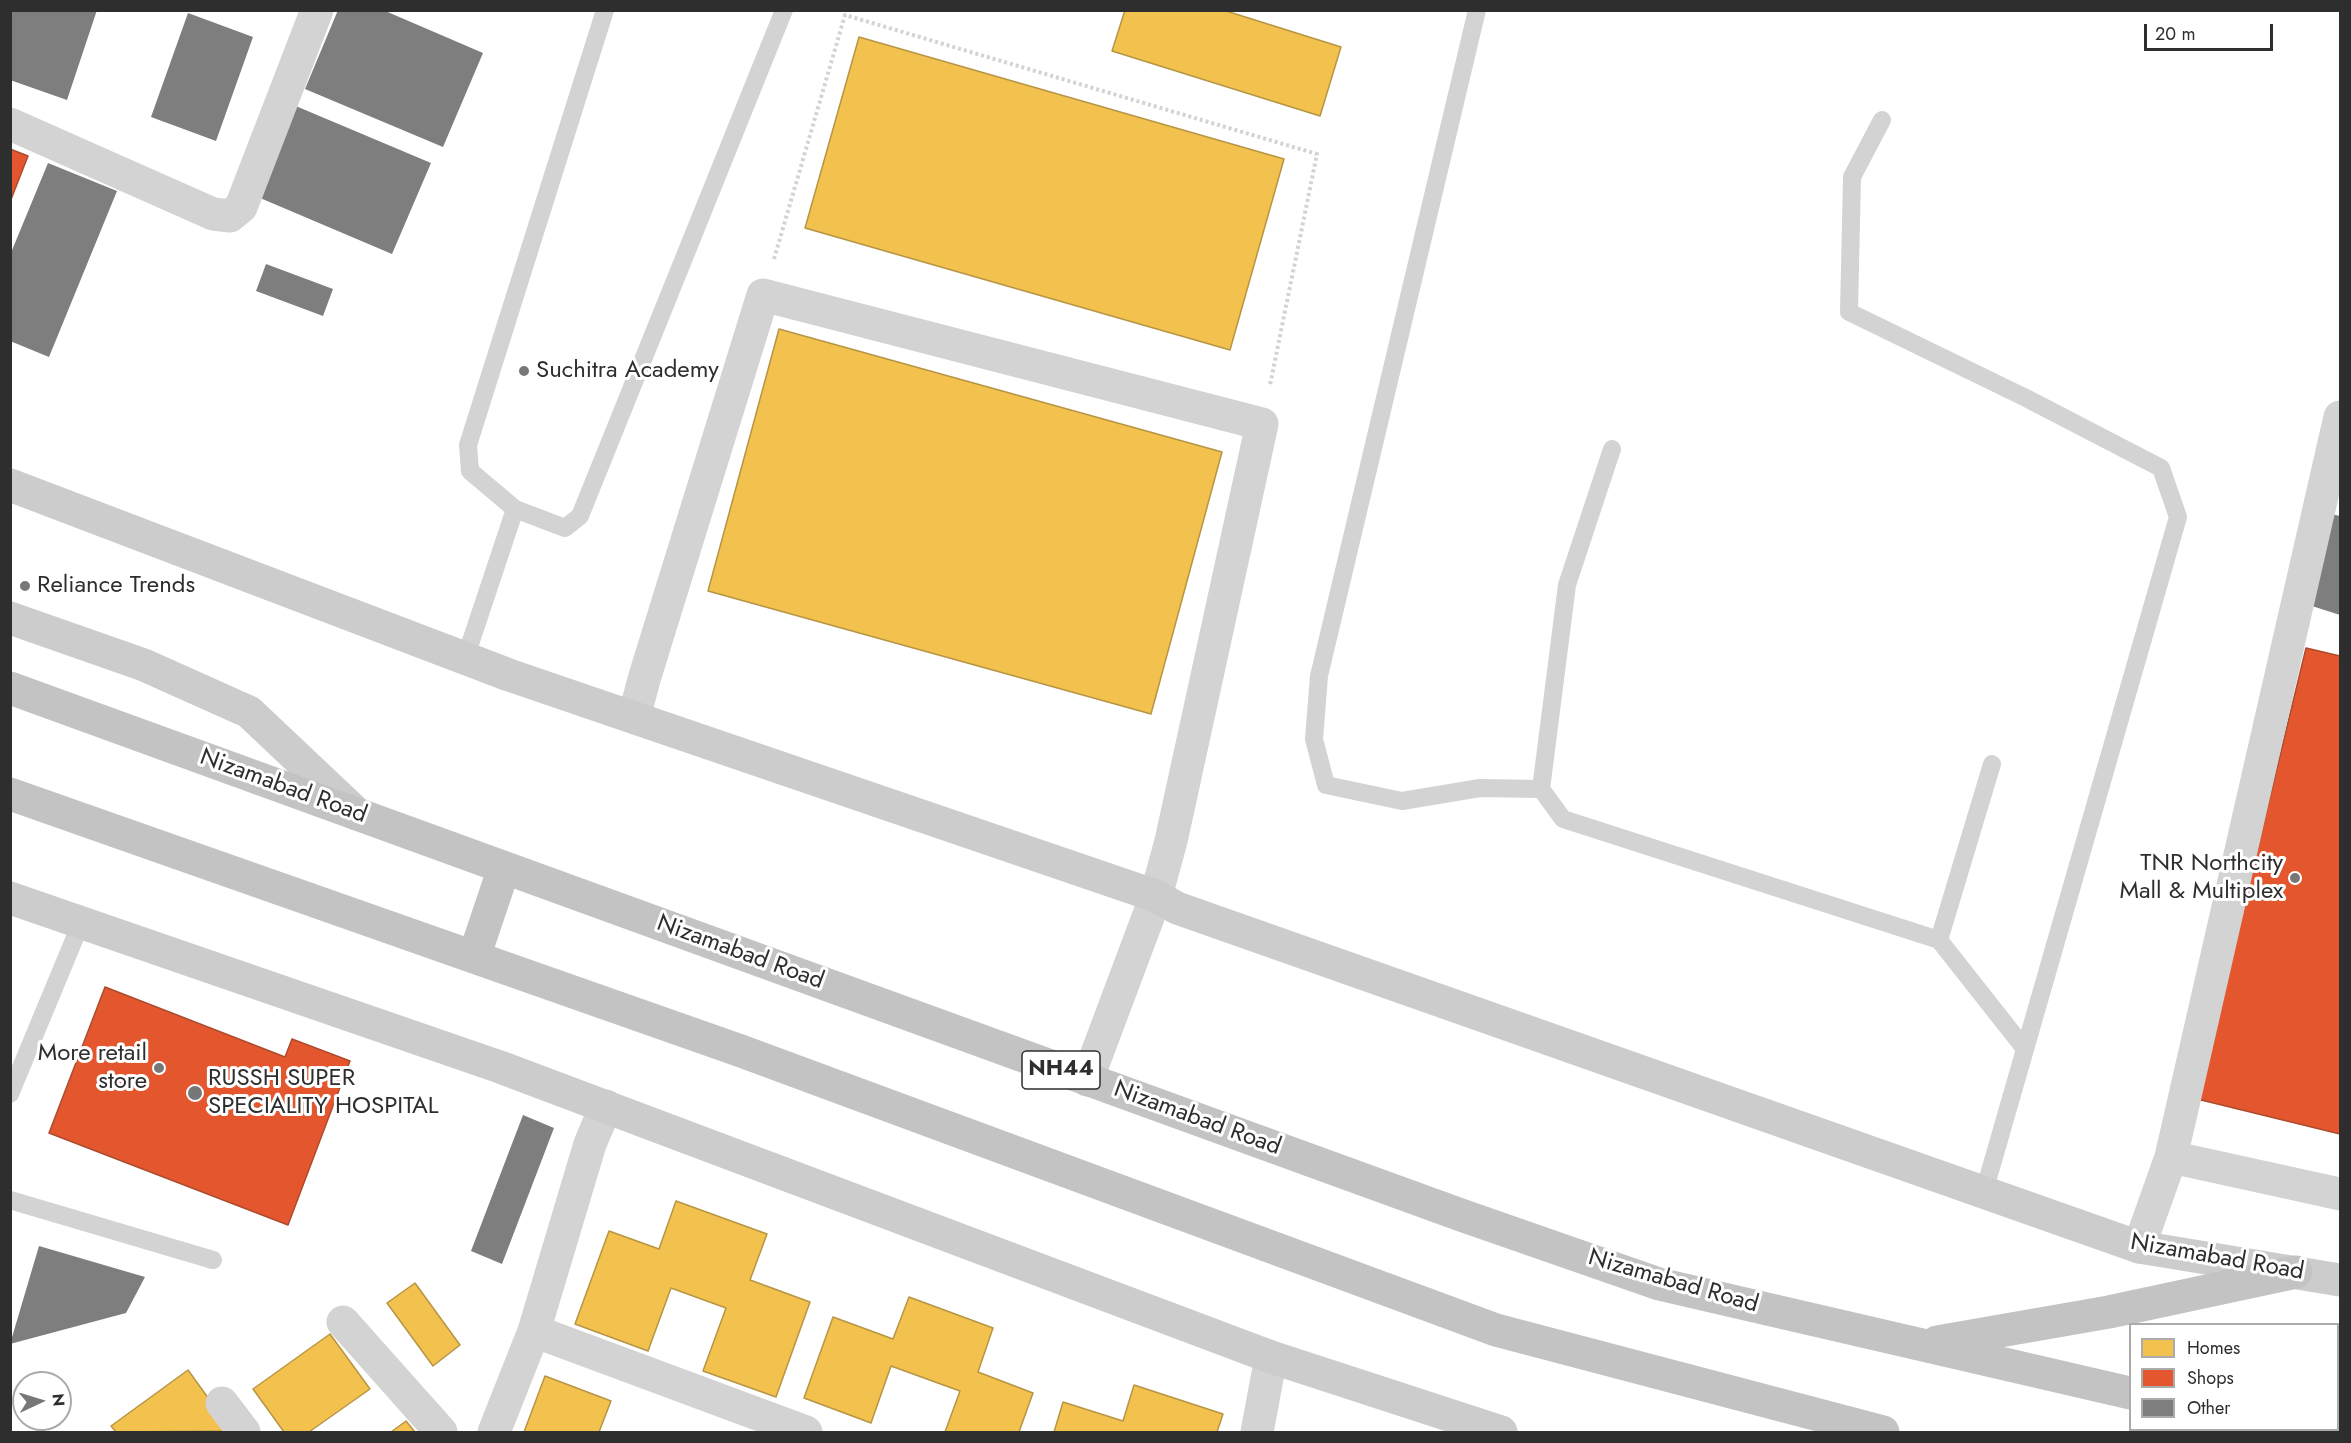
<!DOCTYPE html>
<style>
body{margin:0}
#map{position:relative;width:2351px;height:1443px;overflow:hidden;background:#fff;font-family:Jost,sans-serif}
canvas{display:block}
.frame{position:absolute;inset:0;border:12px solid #2e2e2e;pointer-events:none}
.legend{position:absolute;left:2129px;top:1323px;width:210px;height:108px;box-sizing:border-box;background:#fff;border:2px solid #ababab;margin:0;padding:8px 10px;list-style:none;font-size:18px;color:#2e2e2e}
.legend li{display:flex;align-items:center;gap:12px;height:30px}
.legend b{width:30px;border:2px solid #ababab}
.north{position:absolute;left:12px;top:1371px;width:60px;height:60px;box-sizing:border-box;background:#fff;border:2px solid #ababab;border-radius:50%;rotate:86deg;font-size:16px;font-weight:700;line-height:24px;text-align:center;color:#2e2e2e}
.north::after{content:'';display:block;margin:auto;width:21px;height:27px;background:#777;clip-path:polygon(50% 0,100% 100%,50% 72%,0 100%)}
.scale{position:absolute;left:2144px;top:24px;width:129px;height:27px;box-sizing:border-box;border:3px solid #2e2e2e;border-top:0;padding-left:8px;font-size:18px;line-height:21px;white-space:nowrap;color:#2e2e2e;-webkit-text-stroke:4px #fff;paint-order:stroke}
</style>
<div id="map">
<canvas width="2351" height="1443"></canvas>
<div class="frame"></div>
<ul class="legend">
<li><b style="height:16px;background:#f2c14e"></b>Homes</li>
<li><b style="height:16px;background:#e4572e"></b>Shops</li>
<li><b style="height:16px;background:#7e7e7e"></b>Other</li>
</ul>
<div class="north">N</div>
<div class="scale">20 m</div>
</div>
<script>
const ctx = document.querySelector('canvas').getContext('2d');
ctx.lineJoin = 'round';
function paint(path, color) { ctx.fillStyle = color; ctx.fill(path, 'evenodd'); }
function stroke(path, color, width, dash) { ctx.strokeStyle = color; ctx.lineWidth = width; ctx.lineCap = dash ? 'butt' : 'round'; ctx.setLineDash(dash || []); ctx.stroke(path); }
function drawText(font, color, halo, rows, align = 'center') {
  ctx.font = font + ' Jost,sans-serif'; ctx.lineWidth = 6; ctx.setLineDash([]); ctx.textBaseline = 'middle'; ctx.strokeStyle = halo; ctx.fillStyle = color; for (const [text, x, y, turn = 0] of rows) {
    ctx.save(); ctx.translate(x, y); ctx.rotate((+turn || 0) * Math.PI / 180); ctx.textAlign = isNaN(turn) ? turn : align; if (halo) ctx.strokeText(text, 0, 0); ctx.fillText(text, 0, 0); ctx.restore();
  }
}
const homes = new Path2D(`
 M1125,10H1223L1341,47L1320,116L1112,51Z
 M859,37L1284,159L1230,350L805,228Z
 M779,329L1222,452L1151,714L708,591Z
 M676,1201L767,1234L750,1280L810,1302L776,1397L703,1371L726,1308L671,1288L648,1351L575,1324L609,1231L659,1249Z
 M415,1283L460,1345L433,1366L387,1303Z
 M909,1297L993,1328L978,1372L1033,1393L1019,1432H945L960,1391L891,1366L871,1423L804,1398L833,1317L893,1339Z
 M330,1334L370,1389L309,1432H284L253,1389Z
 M188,1370L232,1431L116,1432L111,1426Z
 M545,1376L611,1401L599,1432H524Z
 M1134,1385L1223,1414L1217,1432H1054L1063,1402L1123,1421Z
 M406,1421L415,1432H391Z`);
paint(homes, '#f2c14e');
stroke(homes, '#b79544', 1.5);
const shops = new Path2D(`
 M10,149L28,156L10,202Z
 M2306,648L2340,656V1134L2197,1099Z
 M105,987L285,1057L292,1039L350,1061L288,1225L49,1133Z`);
paint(shops, '#e4572e');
stroke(shops, '#ad4b2e', 1.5);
paint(new Path2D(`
 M10,10H97L67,100L10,80Z
 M338,10H383L483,53L443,147L305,89Z
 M188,13L253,37L216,141L151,117Z
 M291,104L431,163L392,254L253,195Z
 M48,163L117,191L49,357L10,341V255Z
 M266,264L333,289L323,316L256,291Z
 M2327,513L2340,516V615L2312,606Z
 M523,1115L554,1128L502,1264L471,1251Z
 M39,1246L145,1277L126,1313L10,1344Z`), '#7e7e7e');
stroke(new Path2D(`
 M774,259L845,15L1317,154L1270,385`), '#d3d3d3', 4, [3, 3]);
stroke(new Path2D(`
 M605,10L468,445L470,471L515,509L565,528L580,516L784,10
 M1477,10L1319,676L1314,739L1326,785L1402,801L1480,788L1541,789
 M1882,120L1852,177L1849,312L2026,398L2161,468L2178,517L1984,1192
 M1612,449L1567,585L1541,789L1563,819L1939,940L2025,1049
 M465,659L515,509
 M1939,940L1992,764
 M10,1094L81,923
 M10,1200L213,1260`), '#d3d3d3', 18);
stroke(new Path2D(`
 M10,124L213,214L230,216L241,207L317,10
 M634,717L645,676L763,295L1262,424L1171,841L1156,896L1087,1080
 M2171,1157L2340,1194
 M2139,1247L2171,1157L2340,417
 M343,1322L441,1432
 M534,1331L806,1432
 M222,1403L244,1432
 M494,1432L534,1331L590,1144L606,1106
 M1257,1432L1271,1357`), '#d3d3d3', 33);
stroke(new Path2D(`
 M10,485L509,675L1156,896L1177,908L2139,1247L2340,1280
 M10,618L144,665L249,712L357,814
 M10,898L500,1067L1271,1357L1501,1432`), '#ccc', 33);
stroke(new Path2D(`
 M10,688L1461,1215L1659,1284L2130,1393
 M10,794L741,1051L1496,1330L1883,1432
 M474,957L504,868
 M1937,1342L2109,1312L2296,1272
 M2338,1422L2340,1423`), '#c3c3c3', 33);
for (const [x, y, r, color] of [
 [524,371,6,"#777"],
 [25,586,6,"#777"],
 [2295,878,6,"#777"],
 [159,1068,6,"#777"],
 [195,1093,8,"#777"]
]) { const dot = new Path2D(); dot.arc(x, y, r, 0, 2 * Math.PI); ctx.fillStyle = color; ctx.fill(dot); stroke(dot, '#fff', 2); }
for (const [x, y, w] of [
 [1061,1070,78]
]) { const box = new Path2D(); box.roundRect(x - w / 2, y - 19, w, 38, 4.5); ctx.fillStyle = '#fff'; ctx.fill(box); stroke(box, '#2e2e2e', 1.5); }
drawText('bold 22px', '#2e2e2e', null, [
 ["NH44",1061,1070]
]);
drawText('24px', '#2e2e2e', '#fff', [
 ["Suchitra Academy",536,371],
 ["Reliance Trends",37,586],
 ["TNR Northcity",2283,864,"right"],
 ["Mall & Multiplex",2283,892,"right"],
 ["More retail",147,1054,"right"],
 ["store",147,1082,"right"],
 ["RUSSH SUPER",208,1079],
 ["SPECIALITY HOSPITAL",208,1107]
], 'left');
drawText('24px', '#2e2e2e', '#fff', [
 ["Nizamabad Road",283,787,20],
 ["Nizamabad Road",740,953,20],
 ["Nizamabad Road",1197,1119,20],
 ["Nizamabad Road",2217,1258,10],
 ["Nizamabad Road",1673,1282,16]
]);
</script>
